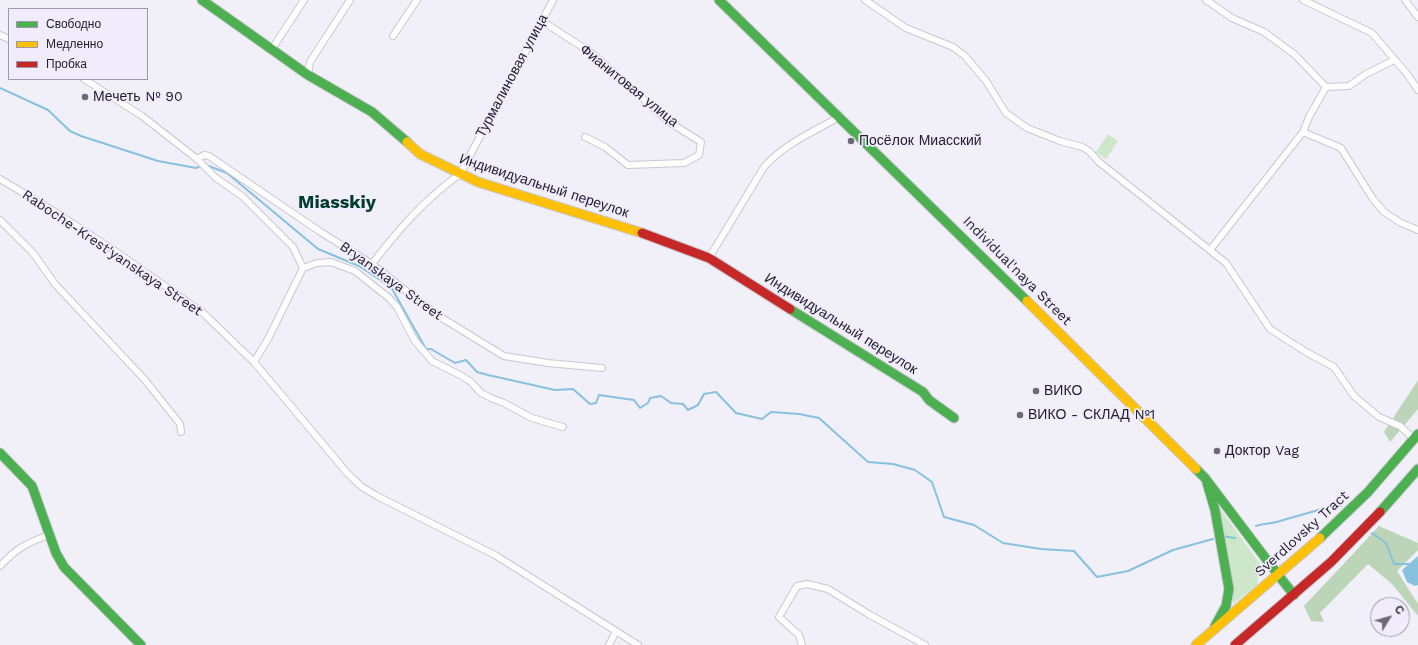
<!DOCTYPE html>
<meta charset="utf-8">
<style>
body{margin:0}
#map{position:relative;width:1418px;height:645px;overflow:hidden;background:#f1f0f8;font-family:"Work Sans",sans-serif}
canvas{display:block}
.legend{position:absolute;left:8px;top:8px;width:140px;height:72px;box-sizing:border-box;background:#f0ecfb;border:1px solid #9e9ba9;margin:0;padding:5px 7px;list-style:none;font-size:12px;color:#24212e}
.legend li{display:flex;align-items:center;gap:8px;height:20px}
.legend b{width:20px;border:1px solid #9e9ba9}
.north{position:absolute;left:1370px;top:597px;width:40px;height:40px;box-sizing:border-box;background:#f0ecfb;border:1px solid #9e9ba9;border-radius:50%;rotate:53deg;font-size:11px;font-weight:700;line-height:16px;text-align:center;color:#24212e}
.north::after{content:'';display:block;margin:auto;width:14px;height:18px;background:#6c6975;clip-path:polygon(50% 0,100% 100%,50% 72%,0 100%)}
</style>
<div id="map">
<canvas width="1418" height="645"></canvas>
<ul class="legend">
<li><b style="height:5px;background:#4caf50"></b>Свободно</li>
<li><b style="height:5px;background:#ffc107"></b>Медленно</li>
<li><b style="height:5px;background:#c62828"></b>Пробка</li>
</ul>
<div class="north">С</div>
</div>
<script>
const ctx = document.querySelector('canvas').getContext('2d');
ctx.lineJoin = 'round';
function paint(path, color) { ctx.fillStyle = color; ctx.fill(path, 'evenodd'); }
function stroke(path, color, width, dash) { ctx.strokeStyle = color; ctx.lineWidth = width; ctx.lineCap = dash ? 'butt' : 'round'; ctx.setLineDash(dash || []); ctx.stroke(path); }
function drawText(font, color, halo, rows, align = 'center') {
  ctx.font = font + ' "Work Sans",sans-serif'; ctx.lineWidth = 3.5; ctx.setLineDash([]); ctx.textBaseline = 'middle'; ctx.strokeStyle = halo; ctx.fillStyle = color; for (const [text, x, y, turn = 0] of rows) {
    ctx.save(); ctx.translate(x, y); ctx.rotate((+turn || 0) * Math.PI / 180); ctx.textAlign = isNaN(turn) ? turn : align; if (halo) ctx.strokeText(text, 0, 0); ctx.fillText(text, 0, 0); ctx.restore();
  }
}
paint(new Path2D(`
 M1108,134L1118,141L1106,159L1096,152Z
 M1220,509L1261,565L1257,585L1233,604L1229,561Z`), '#cde7ca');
paint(new Path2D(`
 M1418,380V409L1390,442L1384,432Z
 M1379,526L1418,543V550L1397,571L1418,604V616L1392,584L1368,564L1320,613L1324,622L1311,621L1304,606Z`), '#bcd4b8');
paint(new Path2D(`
 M1418,556V585L1415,586L1407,582L1402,570Z`), '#88c1dd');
stroke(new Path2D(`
 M0,88L48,110L70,131L81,136L158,161L196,168L201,166
 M206,165L227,173L318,249L359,266L391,287L426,349H431L455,363L466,360L477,372L488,375L555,390L573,389L590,404L596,403L599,395L634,400L640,408L648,403L650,398L661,396L671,403L683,404L688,410L698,405L704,394L716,392L736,413L762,419L771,412L799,414L819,418L868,462L893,464L915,470L932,482L944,517L974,525L1003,543L1041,549L1074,551L1097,577L1128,571L1173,550L1213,539
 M1256,526C1264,523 1272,524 1280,521C1299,515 1318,511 1337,504L1341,506
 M1372,533L1386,543L1394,564H1411
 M1222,536L1235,538`), '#88c1dd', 2);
const street = new Path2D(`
 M865,0L906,28L953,47L965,56L986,81L1006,113L1027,128L1060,141L1082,147L1089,151L1099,162L1226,263L1270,329L1306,352L1334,367L1354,396L1379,417L1400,426L1414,439
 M1206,0L1232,18L1264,32L1294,54L1326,87
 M1303,0L1372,33L1407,74L1418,90
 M1405,0L1418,17
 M542,21L593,54L669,122L701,142L699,155L684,163L628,165L605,147L585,137
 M0,35L9,39
 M393,36L417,0
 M272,49L304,0
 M308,75L310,62L350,0
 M84,79L142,116L197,159L216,178L242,196L293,247L303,268L317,263L331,262L355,271L389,298L397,307L415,341L432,361L460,375L471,382L481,393L491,398L504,403L532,418L563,427
 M1303,132L1341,148L1373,199L1384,212L1401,223L1418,230
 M197,159L204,155L209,156L319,231L372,264L437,315L504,356L548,363L602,368
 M0,179L52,210L112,249L202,312L254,362L348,474L362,487L377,496L495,555L638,645
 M0,220L33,253L55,284L145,380L180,424L181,432
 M1210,250L1303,132L1309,117L1326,87L1349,86L1366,74L1394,60
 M709,258L764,167C784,144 813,132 839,117
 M372,264C398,230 425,199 460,174L553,0
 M254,362L268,339L303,268
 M0,566C16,549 27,542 50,535
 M609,645L616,631
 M802,645L799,635L779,617L797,586L807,584L828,589L870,615L925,645`);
const fast = new Path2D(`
 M202,0L308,75L372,112L407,142
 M719,0L1027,301
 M790,309L923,392L929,400L954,418
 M0,453L32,486L56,553L64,567L141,645
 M1196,469L1205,478L1279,576
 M1207,483L1215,510L1229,589L1226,606L1215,626
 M1380,512L1418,469
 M1320,538L1368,492L1418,434
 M1279,576L1294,595`);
const slow = new Path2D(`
 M407,142L420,154L478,182L642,233
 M1027,301L1196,469
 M1196,645L1320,538`);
const jam = new Path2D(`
 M642,233L709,258L790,309
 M1235,645L1331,562L1380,512`);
stroke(street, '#c9c7d1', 8);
stroke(fast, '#c9c7d1', 11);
stroke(slow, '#c9c7d1', 11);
stroke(jam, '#c9c7d1', 11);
stroke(street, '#fdfdfe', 6);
stroke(fast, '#4caf50', 9);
stroke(slow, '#ffc107', 9);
stroke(jam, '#c62828', 9);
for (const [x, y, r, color] of [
 [85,97,4,"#6c6975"],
 [851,141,4,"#6c6975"],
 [1036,391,4,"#6c6975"],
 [1020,415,4,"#6c6975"],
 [1217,451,4,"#6c6975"]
]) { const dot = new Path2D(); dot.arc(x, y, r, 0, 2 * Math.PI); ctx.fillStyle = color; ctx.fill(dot); stroke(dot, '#f0ecfb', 1.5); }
drawText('14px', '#24212e', '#f0ecfb', [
 ["Турмалиновая улица",512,76,-62],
 ["Фианитовая улица",629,86,39],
 ["Индивидуальный переулок",544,186,18],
 ["Raboche-Krest'yanskaya Street",112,253,34],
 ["Individual'naya Street",1017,271,45],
 ["Bryanskaya Street",391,281,36],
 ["Индивидуальный переулок",841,324,32],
 ["Sverdlovsky Tract",1302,534,-42]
]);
drawText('14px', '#24212e', '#f0ecfb', [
 ["Мечеть № 90",93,97],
 ["Посёлок Миасский",859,141],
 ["ВИКО",1044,391],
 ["ВИКО - СКЛАД №1",1028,415],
 ["Доктор Vag",1225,451]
], 'left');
drawText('bold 18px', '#003b30', '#f0ecfb', [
 ["Miasskiy",337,203]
]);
</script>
